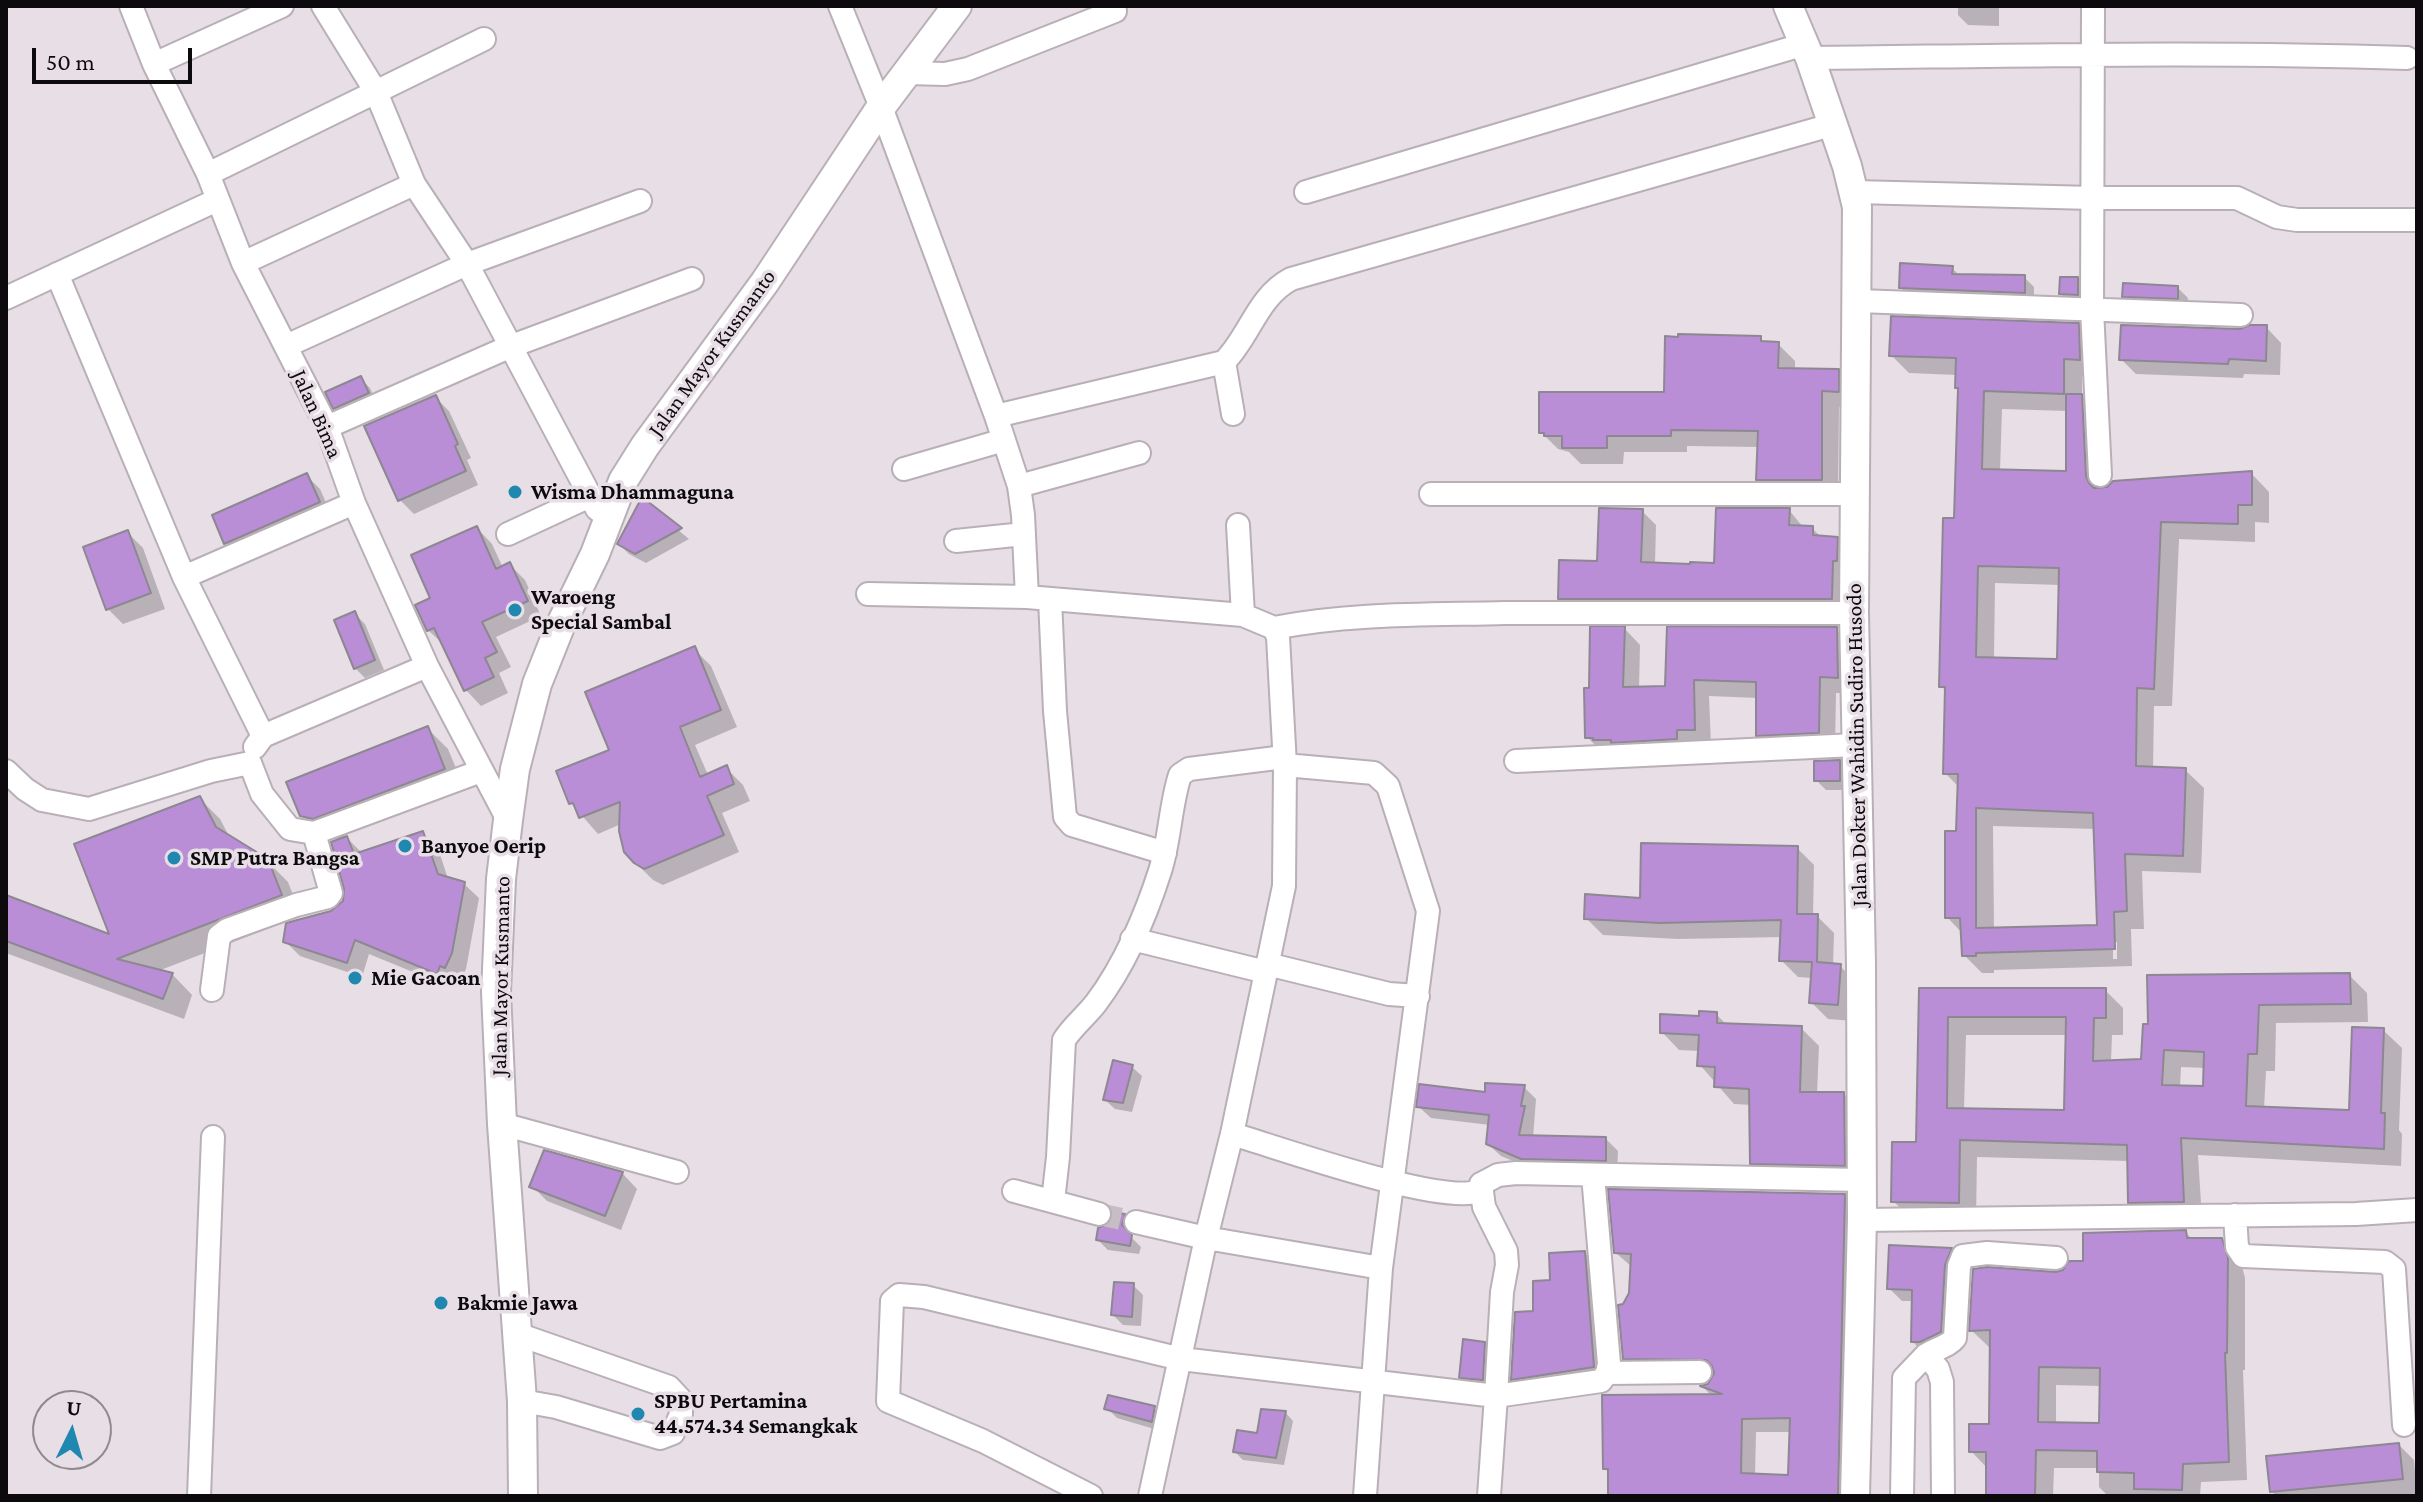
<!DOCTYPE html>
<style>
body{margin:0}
#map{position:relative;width:2423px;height:1502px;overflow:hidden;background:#e8dee6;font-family:"Crimson Pro",serif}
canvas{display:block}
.frame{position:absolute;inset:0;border:8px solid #0d0a0d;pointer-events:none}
.north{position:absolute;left:32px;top:1390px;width:80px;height:80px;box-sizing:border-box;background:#e8dee6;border:2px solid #90898f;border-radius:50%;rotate:5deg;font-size:22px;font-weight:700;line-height:32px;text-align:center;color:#0d0a0d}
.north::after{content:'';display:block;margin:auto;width:28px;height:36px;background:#2088b0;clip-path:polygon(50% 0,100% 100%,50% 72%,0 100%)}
.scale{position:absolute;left:32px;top:48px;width:160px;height:36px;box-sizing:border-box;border:4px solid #0d0a0d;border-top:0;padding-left:10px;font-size:24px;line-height:28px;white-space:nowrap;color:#0d0a0d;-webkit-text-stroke:6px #e8dee6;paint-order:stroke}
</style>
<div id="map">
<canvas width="2423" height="1502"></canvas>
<div class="frame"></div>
<div class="north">U</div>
<div class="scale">50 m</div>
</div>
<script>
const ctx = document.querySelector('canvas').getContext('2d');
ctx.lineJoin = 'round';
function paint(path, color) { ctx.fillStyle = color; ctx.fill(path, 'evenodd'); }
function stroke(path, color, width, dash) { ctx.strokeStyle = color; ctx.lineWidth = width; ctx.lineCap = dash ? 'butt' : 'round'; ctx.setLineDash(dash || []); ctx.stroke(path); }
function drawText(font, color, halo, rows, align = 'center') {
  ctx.font = font + ' "Crimson Pro",serif'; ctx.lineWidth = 7; ctx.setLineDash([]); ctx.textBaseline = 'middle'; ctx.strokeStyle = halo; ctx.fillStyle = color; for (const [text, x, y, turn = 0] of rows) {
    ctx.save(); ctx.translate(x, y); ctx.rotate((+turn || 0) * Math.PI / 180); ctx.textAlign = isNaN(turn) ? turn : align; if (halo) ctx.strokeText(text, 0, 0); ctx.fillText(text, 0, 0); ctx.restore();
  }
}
paint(new Path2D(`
 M1958,6H1999V26L1968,25L1958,15Z
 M1952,268L1960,276L2024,277L2034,287V302L1911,298L1901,288Z
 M2077,279L2087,289V304L2071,303L2061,294Z
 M2178,288L2188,298L2187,308L2134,306L2124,296Z
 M2078,325L2096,343L2098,377L2082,376V396L2099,414L2103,489L2251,473L2269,492V523L2255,522V542L2179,539L2172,706H2154L2153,769L2185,770L2204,788L2201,873L2142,871L2144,929H2131L2132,966L1994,970V973H1982L1964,955L1963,934L1947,917L1958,833L1959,787L1945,773L1947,692L1941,686L1956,520L1960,391L1957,388V375L1909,373L1891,355ZM2002,409L2068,411V473L2000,471ZM1995,583L2061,585L2059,661L1994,659ZM1993,826L2096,829L2099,927L1994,930ZM2113,942H2117V959H2113Z
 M2266,327L2281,343L2280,375L2244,374L2243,378L2136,374L2121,359Z
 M1760,338L1765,343L1778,344L1795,361V370L1838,371L1855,388V408L1839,407L1838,496H1775L1758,479L1759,447L1687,446V452H1624L1623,464H1581L1569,452L1558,449L1541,432L1666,394Z
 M360,378L370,388L377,404L345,418L335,408Z
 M435,397L449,411L471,458L467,460L478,485L414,514L400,500Z
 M307,476L320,489L332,516L239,556L226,543Z
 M642,500L689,539L646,563L629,554L619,544Z
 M1789,510L1803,527L1812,528L1822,538L1837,539L1851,553L1846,613L1575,612L1560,598L1599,563L1642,511L1656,525L1655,564L1716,565Z
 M477,528L492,544L503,568L510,565L525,580L541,616L496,637L511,667L499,673L508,693L481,706L466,690L445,646L428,630L433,599Z
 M128,533L143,548L165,609L123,624L108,609Z
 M355,614L365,624L384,670L365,678L355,668Z
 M1624,628L1640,645L1639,689L1667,688L1836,629L1853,646L1854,693H1836L1835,749L1774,751L1758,735V698L1709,696L1711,746L1604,754L1587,737L1591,690Z
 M694,649L711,666L737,727L695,745L708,775L726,768L743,785L750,801L722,813L739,852L663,885L653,880L635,862L621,824L598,834L571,803Z
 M428,729L448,749L465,790L344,835L362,853L423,833L438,848L448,879L464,884L479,898L466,969L460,981L455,979L452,988L369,954L362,977L300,956L285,941L332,912L344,902L346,889L342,840L323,836L302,815Z
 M1839,762L1849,772V790H1826L1816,780Z
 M200,799L220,819L230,838L267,861L288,882L301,916L158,971L172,974L192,995L184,1019L6,953V897L113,938Z
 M1797,848L1814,865L1813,916H1817L1834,933L1833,966H1840L1857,983L1854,1021L1828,1019L1811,1002L1813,978L1798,977L1781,960L1782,937L1678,939L1603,935L1586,918Z
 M2349,975L2367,993L2368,1022L2276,1023L2275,1071H2266L2264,1109L2351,1112L2383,1030L2402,1048L2399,1130L2402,1134L2401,1166L2198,1155L2202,1219L2148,1220L2130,1202L2129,1161L1977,1157L1976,1220L1912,1219L1893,1201L1918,1144L1921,990H2105L2123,1008V1035H2112L2111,1062L2143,1061L2145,1026ZM1966,1035H2068L2066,1112L1964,1110ZM2181,1067L2206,1068L2205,1088L2180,1087Z
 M1716,1014L1727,1025L1801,1028L1819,1046L1817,1094H1844L1861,1112L1862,1182L1770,1181L1752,1163V1105L1734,1104L1700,1065V1051L1679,1050L1662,1032Z
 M1132,1067L1142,1076L1132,1112L1115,1109L1105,1100Z
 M1524,1087L1536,1099L1533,1138L1606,1139L1618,1151L1617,1172L1535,1170L1501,1156L1488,1144L1490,1125L1431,1118L1418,1106Z
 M622,1173L637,1189L621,1230L547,1201L532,1186Z
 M1844,1196L1858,1210L1853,1496H1610V1474L1605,1469L1712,1396L1703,1387L1709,1385L1716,1373L1639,1372L1625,1358L1624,1306L1631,1293L1632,1267L1616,1253ZM1756,1432H1792L1790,1478L1755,1476Z
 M1124,1216L1134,1225L1131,1237L1141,1247L1139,1254L1108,1250L1098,1240Z
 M2185,1232L2193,1240H2222L2240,1259L2245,1278V1370H2243L2247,1480L2201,1482L2200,1496H2108L2099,1487V1468H2054L2053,1496H1988V1469L1971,1451L1991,1426L1990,1348L1971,1330L2062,1273L2085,1263ZM2056,1385L2102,1386L2101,1425L2056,1424Z
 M1891,1247L1951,1250L1964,1262L1954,1345L1926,1355L1913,1342L1914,1301H1902L1889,1288Z
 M1585,1253L1597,1265L1604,1379L1525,1391L1513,1379L1535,1312L1553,1282Z
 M1133,1285L1143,1295L1141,1326L1123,1325L1113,1315Z
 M1484,1344L1494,1354L1492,1389L1471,1387L1461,1377Z
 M1107,1408H1154L1164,1418L1161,1431L1117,1418Z
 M1262,1411L1286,1413L1293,1421L1284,1465L1243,1460L1235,1452L1259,1435Z
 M2399,1445L2414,1460L2417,1494L2277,1496L2271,1491Z`), '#0003');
const building = new Path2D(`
 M1900,263L1953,266L1952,274L2025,275V293L1899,288Z
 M2060,277H2078V295L2059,294Z
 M2123,283L2178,286V299L2122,297Z
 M1891,316L2079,323L2080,360L2064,359V394L1984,391L1982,469L2066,471V394H2082L2086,476L2089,483L2094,488L2107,487L2113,481L2252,471V505H2238V524L2161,522L2154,689L2137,688L2136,766L2186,768L2183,856L2125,854L2127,911L2114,912L2115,949L1976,953V956H1962L1960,918H1945V831H1956L1958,774H1943L1945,687H1939L1943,518H1954L1958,388H1955L1956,358L1889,356ZM1978,566L2059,568L2057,659L1976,657ZM1976,808L2093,813L2097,925L1976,928Z
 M2121,325L2240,329L2250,325H2267L2266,361L2229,359L2228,364L2119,360Z
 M1678,334L1761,336V341L1779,342L1778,368L1839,369V392L1822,391V480H1756L1758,431L1671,430V436H1607V448H1562V436H1544V433H1539V392H1664L1665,336L1678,337Z
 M361,376L369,393L333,409L325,392Z
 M436,395L458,444L455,446L466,471L398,501L364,426Z
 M307,473L320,502L224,544L212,515Z
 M642,497L682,528L635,554L617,544Z
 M1599,508L1643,509L1641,562L1690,564V562L1714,563L1716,508H1790L1789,525L1813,526V535L1838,537L1837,561H1833L1832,599H1558L1559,560L1597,561Z
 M477,526L496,569L510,562L528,601L482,622L497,652L485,658L494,677L464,691L434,628L427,631L415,605L430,598L411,555Z
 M128,530L151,593L106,610L83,547Z
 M355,611L375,660L354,669L334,620Z
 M1590,626H1625L1623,687L1665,686L1667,626L1837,627L1838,678L1820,677L1819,733L1756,736V682L1694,680L1695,730H1677V739L1611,743V740H1593V738H1585L1584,688H1589Z
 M695,646L721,710L680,727L700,777L727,765L734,784L707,796L724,835L644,869L634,863L624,852L619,831L620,802L579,818L573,803L569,804L556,771L609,750L585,692Z
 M428,726L445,769L313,819L300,816L286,782Z
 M1840,760V781H1814V761Z
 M200,796L216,827L268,859L282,895L117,959L173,973L163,999L6,941V895L109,934L74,844Z
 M423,831L438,874L465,882L452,953L445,968L440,966L437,974L355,940L347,963L283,942L286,923L331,911L343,901L344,889L331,842L347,836L354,854Z
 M1641,843L1798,846L1797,914H1818L1817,962L1841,964L1838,1005L1809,1003L1812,962L1779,961L1781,920L1660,923L1584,919L1585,894L1640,898Z
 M2350,973L2351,1004L2259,1005L2257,1054H2248L2246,1106L2349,1110L2352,1027L2384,1028L2381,1113H2385L2384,1149L2181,1138L2184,1202L2128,1203L2127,1145L1960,1140L1959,1203L1891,1202L1892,1142H1916L1919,988H2106V1018H2094L2093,1061L2141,1059L2143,1024H2148L2147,975ZM1948,1017H2066L2064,1110L1947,1108ZM2164,1050L2204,1052L2203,1086L2162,1085Z
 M1699,1011L1717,1012V1023L1802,1026L1800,1092H1844L1845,1166L1750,1164L1749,1089L1714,1087L1715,1067L1697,1066L1699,1035L1660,1033V1014L1699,1016Z
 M1113,1060L1133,1065L1123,1103L1103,1100Z
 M1485,1083L1525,1085L1521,1106H1525L1519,1135L1606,1137V1161L1521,1159L1486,1144L1489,1115L1416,1107L1419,1084L1485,1092Z
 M544,1150L623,1172L605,1216L529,1187Z
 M1608,1189L1845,1194L1838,1496H1608V1469H1603L1602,1395L1722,1394L1700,1386L1708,1384L1714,1373L1712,1366L1706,1360L1623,1359L1618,1305L1623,1304L1629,1293L1631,1254L1614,1253ZM1790,1418L1788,1475L1741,1473L1742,1419Z
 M1113,1212L1125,1214L1122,1225L1132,1235L1130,1246L1096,1240L1098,1228L1109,1223Z
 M2186,1230L2187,1238H2222L2228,1258L2227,1353H2225L2229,1462L2183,1464L2182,1490L2134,1489V1473L2097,1472V1451L2036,1450L2035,1496H1986V1452H1969V1424H1989L1990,1330L1969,1331L1973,1269L1987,1267L2056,1272L2063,1270L2069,1261H2083V1233ZM2039,1367L2100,1368L2099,1423L2038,1422Z
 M1889,1245L1952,1248L1945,1265L1941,1332L1920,1342H1911L1912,1290L1887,1289Z
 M1585,1251L1594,1367L1511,1380L1515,1312L1533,1311V1281L1550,1280L1549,1253Z
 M1114,1282L1134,1283L1132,1317L1111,1315Z
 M1463,1339L1485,1342L1483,1380L1459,1378Z
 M1108,1395L1155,1406L1152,1422L1104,1409Z
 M1261,1409L1286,1411L1276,1458L1233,1452L1237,1430L1257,1433Z
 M2399,1443L2403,1479L2270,1492L2266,1456Z`);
paint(building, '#b98ed6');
stroke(building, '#8d8792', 2);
stroke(new Path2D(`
 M1099,1214L1136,1222`), '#c7bec5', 22, [22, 11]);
const minor = new Path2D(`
 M131,6L154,64L208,174L243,263L327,427L354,503L427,666L508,820
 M323,6L376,92L414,184L467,264L597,509L609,518
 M840,6L881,107L996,416L1019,486L1023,515L1027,597L1243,615L1274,628L1278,637L1285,765L1284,886L1232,1134L1206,1238L1150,1496
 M2093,6L2092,309L2100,475
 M1810,58C2009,56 2208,51 2407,58
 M154,64L282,6
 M907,73L945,74L968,69L1115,11
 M208,174L484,39
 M1306,192L1805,44
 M1855,192L2093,198H2237L2277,217L2297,220H2417
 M243,263L414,184
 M57,274L184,577L263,736
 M6,298L217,200
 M1858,301L2241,315
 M286,346L467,264L640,201
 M1224,362L1233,414
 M996,416L1224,362C1250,336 1257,297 1291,279L1831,125
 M327,427L509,347L692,279
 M904,469L1004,440
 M1019,486L1139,453
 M1431,494H1857
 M1238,525L1243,615
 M508,534L590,496
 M956,541L1024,534
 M184,577L354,503
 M868,594L1027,597
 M1050,599L1055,711L1065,817L1072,825L1165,853
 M1274,628C1350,613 1429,615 1505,613C1622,612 1738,612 1854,613
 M255,747L263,736L427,666
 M1516,761L1855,745
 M1285,765L1374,773L1388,786L1428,911L1381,1268L1365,1496
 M6,771L25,789L42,800L89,809L211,771L250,763L262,794L290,829L314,833L481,771
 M1132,939L1266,972
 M1267,964L1389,994L1418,996
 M212,990L219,936L227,930L296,905L328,897L331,893L314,833
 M502,1124L677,1172
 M1232,1134C1277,1147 1442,1206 1479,1191L1481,1184L1498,1175L1516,1173L1861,1180
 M1481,1184L1484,1207L1506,1251L1507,1265L1502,1292L1496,1396L1601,1381L1607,1373L1609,1364L1593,1175
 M1014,1191L1099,1214
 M1053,1201L1058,1157L1064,1040C1073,1026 1086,1016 1096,1003C1124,966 1146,915 1160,871C1170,840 1170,806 1180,775L1189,769L1284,757
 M2235,1215L2237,1247L2243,1256L2385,1262L2394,1269L2404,1425
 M1862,1220L2356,1214L2417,1210
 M1136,1222L1206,1238L1381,1268
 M517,1334L669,1387L681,1400V1414L673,1433L660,1438L556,1407L522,1401
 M1926,1355C1935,1349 1949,1346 1955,1338L1959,1266L1963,1256L1987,1253L2056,1258
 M1607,1373L1700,1372
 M199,1496L213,1137
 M1091,1496L983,1441L888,1401L892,1301L899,1295L924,1297L1181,1359L1496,1396L1489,1496
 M1902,1496L1904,1378L1926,1355L1938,1369L1942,1382L1943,1496`);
const major = new Path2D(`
 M1788,6L1810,58L1847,166L1857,207L1854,613L1861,964L1862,1220L1855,1496
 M523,1496L522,1401L502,1124L496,992L501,879L508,820L515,769L537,684L561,624L595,554L623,481L645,446L765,282L881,107L957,6`);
stroke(minor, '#b9afb7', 26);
stroke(major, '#b9afb7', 32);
stroke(minor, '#fff', 22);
stroke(major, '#fff', 28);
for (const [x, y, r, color] of [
 [515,492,8,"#2088b0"],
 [515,610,8,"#2088b0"],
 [405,846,8,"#2088b0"],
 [174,858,8,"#2088b0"],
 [355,978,8,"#2088b0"],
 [441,1303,8,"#2088b0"],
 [638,1414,8,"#2088b0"]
]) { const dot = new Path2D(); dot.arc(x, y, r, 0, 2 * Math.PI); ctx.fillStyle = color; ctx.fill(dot); stroke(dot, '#e8dee6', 3); }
drawText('22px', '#0d0a0d', '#e8dee6', [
 ["Jalan Mayor Kusmanto",712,353,-54],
 ["Jalan Bima",317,414,66],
 ["Jalan Dokter Wahidin Sudiro Husodo",1857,745,-91],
 ["Jalan Mayor Kusmanto",501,976,-89]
]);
drawText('bold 22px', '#0d0a0d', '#e8dee6', [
 ["Wisma Dhammaguna",531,492],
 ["Waroeng",531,597],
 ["Special Sambal",531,622],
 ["Banyoe Oerip",421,846],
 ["SMP Putra Bangsa",190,858],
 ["Mie Gacoan",371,978],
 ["Bakmie Jawa",457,1303],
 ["SPBU Pertamina",654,1401],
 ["44.574.34 Semangkak",654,1426]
], 'left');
</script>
